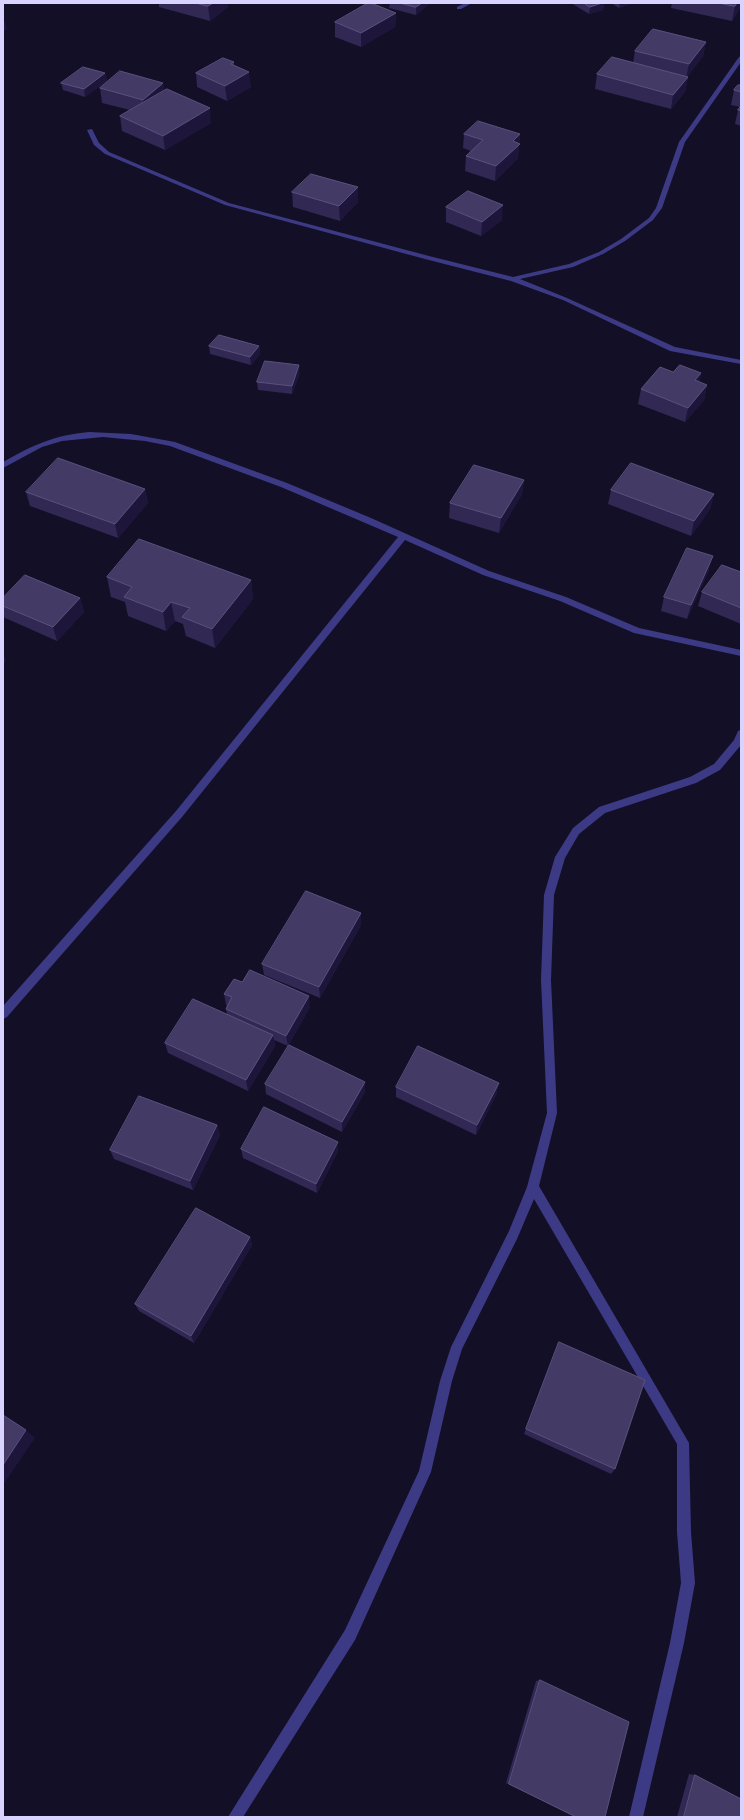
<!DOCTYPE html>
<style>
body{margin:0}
#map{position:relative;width:744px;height:1820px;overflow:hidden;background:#130f26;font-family:"Roboto Condensed",sans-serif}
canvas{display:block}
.frame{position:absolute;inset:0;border:4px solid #d9d4ff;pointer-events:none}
</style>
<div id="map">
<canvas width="744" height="1820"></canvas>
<div class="frame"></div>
</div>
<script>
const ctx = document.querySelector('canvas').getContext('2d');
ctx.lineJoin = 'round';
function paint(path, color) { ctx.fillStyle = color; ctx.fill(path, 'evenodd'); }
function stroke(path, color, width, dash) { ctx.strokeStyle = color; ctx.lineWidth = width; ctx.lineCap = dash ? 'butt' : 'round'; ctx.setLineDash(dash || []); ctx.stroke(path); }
paint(new Path2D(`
 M465,3H472L461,9H457V7Z
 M741,56V62L685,142L662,208L653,220L625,241L603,254L573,267L520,279L567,298L675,347L741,360V364L670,351L563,300L511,281L425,259L225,205L105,154L94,145L87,130L92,129L99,143L109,152L229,203L429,256L513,277L569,264L599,252L621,239L649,218L656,208L679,142L739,57Z
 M89,432L131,434L175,442L287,483L371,518L489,571L566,597L639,628L741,650V656L634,633L560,601L483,575L405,540L182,817L7,1017L3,1019V1006L176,811L398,537L281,487L170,446L145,441L103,437L62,441L42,447L3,468V462C33,445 55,435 89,432Z
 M741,730V745L720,770L696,783L605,813L579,834L565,858L554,895L551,980L557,1113L539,1186L689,1443L691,1532L695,1583L684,1643L643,1817H629L670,1643L681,1583L677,1532V1444L534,1199L517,1239L462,1349L452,1381L431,1472L355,1640L243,1817H228L345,1630L419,1471L440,1381L451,1347L509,1231L527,1187L547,1113L541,980L544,895L555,857L573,828L599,807L690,777L714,764L734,740L738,731Z`), '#3d3a85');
paint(new Path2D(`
 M159,3H227L228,7L210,21L159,7Z
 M390,3H429V4L416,15L389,8Z
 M571,3H604L603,10L589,14Z
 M611,3H633L619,8Z
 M672,3H741V7L732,21L671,8Z
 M396,13L395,27L361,47L335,37V22Z
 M706,42L703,56L687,77H688L685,92L671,109L595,89L597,74L633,63L635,51Z
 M234,62V66L251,87L227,101L197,87L196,73Z
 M105,73L107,81L85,97L63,90L61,83Z
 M163,83L164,91L211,123L165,150L122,131L120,116L130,110L102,103L100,88Z
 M741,85V126L735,124L738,110L740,107L731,105L734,90Z
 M464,134H520L518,158L495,181L465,171L466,156L471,151L463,148Z
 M358,187V202L340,221L293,207L292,192Z
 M446,207L502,220L481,236L446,222Z
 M209,346H259L260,354L251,365L210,354Z
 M673,372L701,373L699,382L707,385L704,400L685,422L638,404L641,389Z
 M300,373L292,394L258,390L257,382Z
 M524,480L522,494L499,533L449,518L450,503Z
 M145,489L148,503L118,538L30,506L26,492Z
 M611,490L714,494L710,509L691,536L608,504Z
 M709,570L687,619L661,611L664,597Z
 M741,572V624L698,606L702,592Z
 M107,577L251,580L253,599L215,648L186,636L183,624L175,621L166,631L128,616L125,602L111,597Z
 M3,598H80L84,612L57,641L3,617Z
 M361,925L320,998L264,975L262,964Z
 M242,982L310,1007L288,1046L274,1040L275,1046L248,1091L168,1053L165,1043L227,1014L226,1009L227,1006L226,1005L224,994Z
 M365,1082V1092L342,1132L266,1094L265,1084Z
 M396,1087L497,1093L476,1135L396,1097Z
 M217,1125L220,1135L193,1190L114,1159L110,1150Z
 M241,1149L338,1151L317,1193L243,1158Z
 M250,1237L252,1245L194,1343L139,1311L135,1304Z
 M559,1342L615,1469L611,1474L524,1434L556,1349Z
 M540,1680L576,1817L506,1783L536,1681Z
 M689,1774L695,1775L741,1817H677Z`), '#312854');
paint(new Path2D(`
 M213,3H227L228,7L210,21L208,6Z
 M422,3H429V4L416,15V7Z
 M602,3H604L603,10L589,14L590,7Z
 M620,3H633L619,8Z
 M737,3H741V7L732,21L735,6Z
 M396,13L395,27L361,47V33Z
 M5,21L7,29L3,32V23Z
 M706,42L703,56L686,78L689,64Z
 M249,72L251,87L227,101L225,86Z
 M105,73L107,81L85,97L84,89Z
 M688,77L685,92L671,109L673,95Z
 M163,83L165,97L145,114L143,100Z
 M210,108L211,123L165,150L163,136Z
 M520,134L518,158L495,181L496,166L513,141Z
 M358,187V202L340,221L339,206Z
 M503,205L502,220L481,236L482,222Z
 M259,346L260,354L251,365L250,357Z
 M299,365L300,373L292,394V386Z
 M701,373L698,388L695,380Z
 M707,385L704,400L685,422L688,408Z
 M524,480L522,494L499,533L501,518Z
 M145,489L148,503L118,538L115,524Z
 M714,494L710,509L691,536L694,521Z
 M713,556L709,570L687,619L691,605Z
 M251,580L253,599L215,648L212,629Z
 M80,598L84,612L57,641L53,627Z
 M171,602L175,621L166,631L163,612Z
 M3,652L6,661L3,664Z
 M361,913V925L320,998L319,987Z
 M309,996L310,1007L288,1046L286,1036Z
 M273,1035L275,1046L248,1091L246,1080Z
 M365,1082V1092L342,1132V1122Z
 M499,1083L497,1093L476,1135L477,1125Z
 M217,1125L220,1135L193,1190L190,1181Z
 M338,1142V1151L317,1193L316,1184Z
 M250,1237L252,1245L194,1343L191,1336Z
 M26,1430L35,1438L3,1485V1465Z`), '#1d163a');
const building = new Path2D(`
 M196,3H213L208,6Z
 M368,3H371L396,13L361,33L335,22Z
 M400,3H422L416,7Z
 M584,3H602L590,7Z
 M719,3H737L735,6Z
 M653,29L706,42L689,64L635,51Z
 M612,57L688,77L673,95L597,74Z
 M223,58L234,62L231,64L249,72L225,86L196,73Z
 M83,67L105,73L84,89L61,83Z
 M120,71L163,83L143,100L100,88Z
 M738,85H741V92L734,90Z
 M167,89L210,108L163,136L120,116Z
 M741,106V111L738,110Z
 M478,121L520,134L513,141L520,144L496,166L466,156L483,140L464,134Z
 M311,174L358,187L339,206L292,192Z
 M468,191L503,205L482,222L446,207Z
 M219,335L259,346L250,357L209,346Z
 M265,361L299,365L292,386L257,382Z
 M680,365L701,373L695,380L707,385L688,408L641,389L660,367L673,372Z
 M58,458L145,489L115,524L26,492Z
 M631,463L714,494L694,521L611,490Z
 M474,465L524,480L501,518L450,503Z
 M139,539L251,580L212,629L182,617L190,608L171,602L163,612L124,597L132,587L107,577Z
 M687,548L713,556L691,605L664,597Z
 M722,565L741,572V608L702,592Z
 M25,575L80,598L53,627L3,606V598Z
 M306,891L361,913L319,987L262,964Z
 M250,970L309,996L286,1036L226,1009L232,997L224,994L234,979L242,982Z
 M193,999L273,1035L246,1080L165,1043Z
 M289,1045L365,1082L342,1122L265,1084Z
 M418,1046L499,1083L477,1125L396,1087Z
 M139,1096L217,1125L190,1181L110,1150Z
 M264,1107L338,1142L316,1184L241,1149Z
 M196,1208L250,1237L191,1336L135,1304Z
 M559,1342L645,1380L615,1469L526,1429Z
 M3,1415L26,1430L3,1465Z
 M540,1680L629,1722L605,1817H576L509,1784Z
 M695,1775L741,1799V1817H684Z`);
paint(building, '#433a66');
stroke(building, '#5a527e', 1);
</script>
